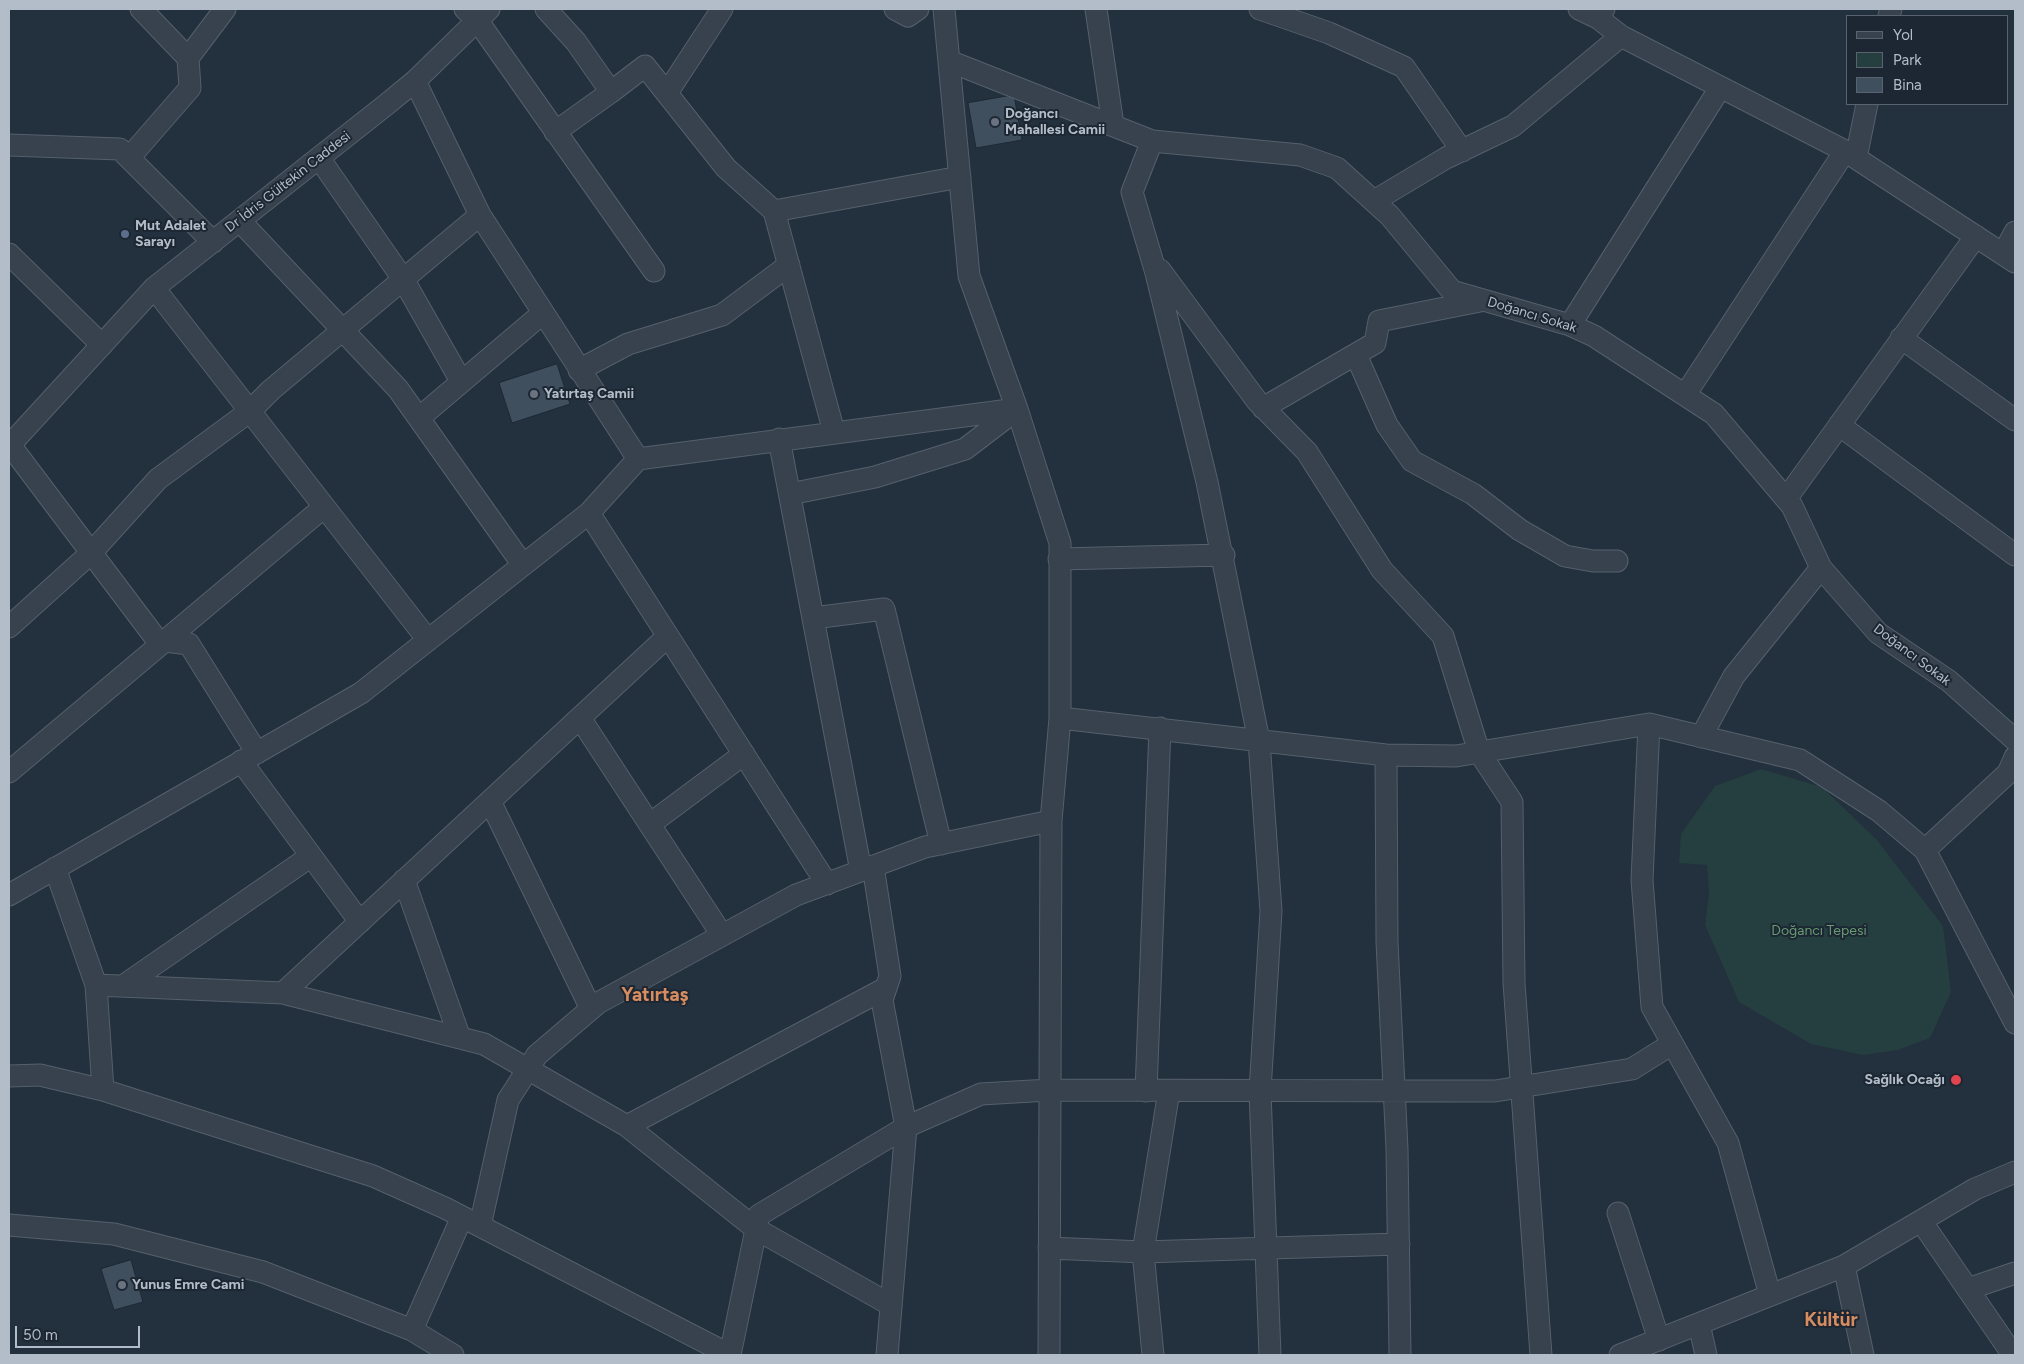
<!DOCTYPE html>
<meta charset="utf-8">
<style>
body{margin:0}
#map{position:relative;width:2024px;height:1364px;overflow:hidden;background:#23303e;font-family:Figtree,sans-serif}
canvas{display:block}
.frame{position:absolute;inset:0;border:10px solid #b3bdc9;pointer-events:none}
.legend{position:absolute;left:1846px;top:15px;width:162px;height:90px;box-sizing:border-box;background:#1c2733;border:1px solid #58636f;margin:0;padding:6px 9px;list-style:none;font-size:15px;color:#b3bdc9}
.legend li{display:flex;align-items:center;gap:10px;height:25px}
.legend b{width:25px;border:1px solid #58636f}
.scale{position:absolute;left:15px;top:1326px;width:125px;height:22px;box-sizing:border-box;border:2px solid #b3bdc9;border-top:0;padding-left:6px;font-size:15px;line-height:18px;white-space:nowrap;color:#b3bdc9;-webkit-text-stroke:4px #1c2733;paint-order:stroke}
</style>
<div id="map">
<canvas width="2024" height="1364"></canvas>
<div class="frame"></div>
<ul class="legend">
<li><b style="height:6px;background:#37424e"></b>Yol</li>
<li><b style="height:14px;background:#253e3f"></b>Park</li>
<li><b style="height:14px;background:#3f4f5d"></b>Bina</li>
</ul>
<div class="scale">50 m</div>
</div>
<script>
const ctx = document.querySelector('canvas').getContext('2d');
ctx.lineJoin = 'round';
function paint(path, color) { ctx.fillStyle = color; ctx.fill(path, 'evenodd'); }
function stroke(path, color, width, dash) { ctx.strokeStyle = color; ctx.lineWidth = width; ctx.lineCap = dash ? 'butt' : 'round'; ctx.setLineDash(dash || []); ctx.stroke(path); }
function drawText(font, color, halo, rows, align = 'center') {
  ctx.font = font + ' Figtree,sans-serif'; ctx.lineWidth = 4; ctx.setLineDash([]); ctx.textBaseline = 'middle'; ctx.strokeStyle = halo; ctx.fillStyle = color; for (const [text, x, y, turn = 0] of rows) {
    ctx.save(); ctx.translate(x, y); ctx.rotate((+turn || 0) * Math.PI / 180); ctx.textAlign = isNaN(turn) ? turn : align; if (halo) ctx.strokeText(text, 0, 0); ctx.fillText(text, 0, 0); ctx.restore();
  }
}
paint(new Path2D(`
 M1761,769L1822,787L1877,840L1943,926L1951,992L1930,1038L1898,1050L1863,1055L1811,1044L1739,1002L1705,925L1709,894L1707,865L1679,863L1681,834L1715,786Z`), '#253e3f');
const building = new Path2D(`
 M1014,95L1022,140L976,148L968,103Z
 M557,364L570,404L512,423L499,383Z
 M131,1260L143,1302L114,1310L101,1269Z`);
paint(building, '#3f4f5d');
stroke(building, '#1e2935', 1);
const minor = new Path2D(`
 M141,9L188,58L225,9
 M465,9L477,20L654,271
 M546,9L576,42L611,92L645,66L726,168L774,211L960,177
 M895,9L908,16L918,9
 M944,9L969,276L1017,409L1060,543V718L1051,821L1049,1355
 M1096,9L1113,125
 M1260,9L1329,33L1404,67L1462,151
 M1579,9L1598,18L1604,9
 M1889,16L1891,9
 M1598,18L1621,36L1845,151L2015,262
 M949,61L1152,141L1300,155L1337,168L1390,216L1452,291L1570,325L1594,336L1714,414L1792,506L1821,568L1878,633L1949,681L2015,740
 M415,81L480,215L638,459
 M667,93L722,9
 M555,132L611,92
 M1152,141L1132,192L1156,273L1207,482L1259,741L1271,911L1260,1091L1270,1355
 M9,145L120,149L213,242
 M129,158L190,88L188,58
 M319,158L403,279L461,381
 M1856,158L1867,104
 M1374,201L1446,158L1513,126L1621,36
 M774,211L834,432
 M240,221L398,389L523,565
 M9,254L102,345
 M2003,254L2015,232
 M1160,270L1257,401L1307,452L1382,570L1443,636L1479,752L1512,802L1514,983L1541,1355
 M154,288L428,640
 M1570,325L1720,88
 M1901,338L2015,420
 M1356,355L1387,425L1412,461L1473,494L1520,530L1565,556L1593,561H1617
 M579,370L628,344L722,315L789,265
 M1685,395L1845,151
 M1263,408L1375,343L1379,321L1480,301
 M419,418L543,313
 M1839,425L2015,555
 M779,439L861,871
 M10,445L157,640L189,644L257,753
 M9,446L154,288L387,104L415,81L489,9
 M790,494L875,477L965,449L1016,410
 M1786,499L1976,236
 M589,513L827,884
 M1059,559L1224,555
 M813,618L884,609L941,844
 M9,627L91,553L158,479L250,411L271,390L480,215
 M580,718L722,935
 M1060,718L1386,755L1456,756L1649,724L1800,760L1879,811L1925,850L2015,1023
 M1649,724L1642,880L1652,1007L1728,1143L1770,1295
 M1701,737L1734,676L1821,568
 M1386,755L1387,942L1397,1149L1400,1355
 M241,761L360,922
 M9,772L324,507
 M490,801L591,1009
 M650,824L744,754
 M1925,850L2008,773L2015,757
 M873,866L890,976L882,1000L906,1127L887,1355
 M55,868L96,985L283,993L484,1044L627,1126L756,1229L891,1305
 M404,880L460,1038
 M9,895L361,693L589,513L638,459L1017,409
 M96,985L103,1090
 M123,986L311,856
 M283,993L668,636
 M9,1076L40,1075L103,1090L373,1176L445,1208L730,1355
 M1146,1091L1160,728
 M627,1126L886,988
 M1618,1213L1659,1340
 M1921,1221L2013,1355
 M9,1225L114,1234L263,1272L412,1330
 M480,1226L508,1100L537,1055L598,1003L796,895L925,847L1051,821
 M1049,1248L1143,1252L1399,1244
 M1844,1266L1863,1355
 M1968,1289L2015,1273
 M1699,1324L1706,1355
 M453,1355L412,1330L462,1217
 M730,1355L759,1215L906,1127L981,1094L1049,1090L1495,1091L1632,1069L1672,1044
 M1153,1355L1143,1252L1169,1091
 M1620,1355L1844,1266L1975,1189L2015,1172`);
stroke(minor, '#55606c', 23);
stroke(minor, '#37424e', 21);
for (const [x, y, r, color] of [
 [995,122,5,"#6b7280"],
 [125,234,5,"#5c6f8a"],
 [534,394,5,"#6b7280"],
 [1956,1080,6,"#e0444e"],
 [122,1285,5,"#6b7280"]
]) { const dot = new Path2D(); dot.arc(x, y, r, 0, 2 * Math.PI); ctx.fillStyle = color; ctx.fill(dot); stroke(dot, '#1c2733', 2); }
drawText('bold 14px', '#b3bdc9', '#1c2733', [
 ["Doğancı",1005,114],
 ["Mahallesi Camii",1005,130],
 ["Mut Adalet",135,226],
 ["Sarayı",135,242],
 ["Yatırtaş Camii",544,394],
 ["Sağlık Ocağı",1945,1080,"right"],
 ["Yunus Emre Cami",132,1285]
], 'left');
drawText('14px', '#b3bdc9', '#1c2733', [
 ["Dr İdris Gültekin Caddesi",288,182,-38],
 ["Doğancı Sokak",1532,315,17],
 ["Doğancı Sokak",1912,655,37]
]);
drawText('14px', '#6a9b72', '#1c2733', [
 ["Doğancı Tepesi",1819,931]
]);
drawText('bold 19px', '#d88d60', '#1c2733', [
 ["Yatırtaş",655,995],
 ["Kültür",1831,1320]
]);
</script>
